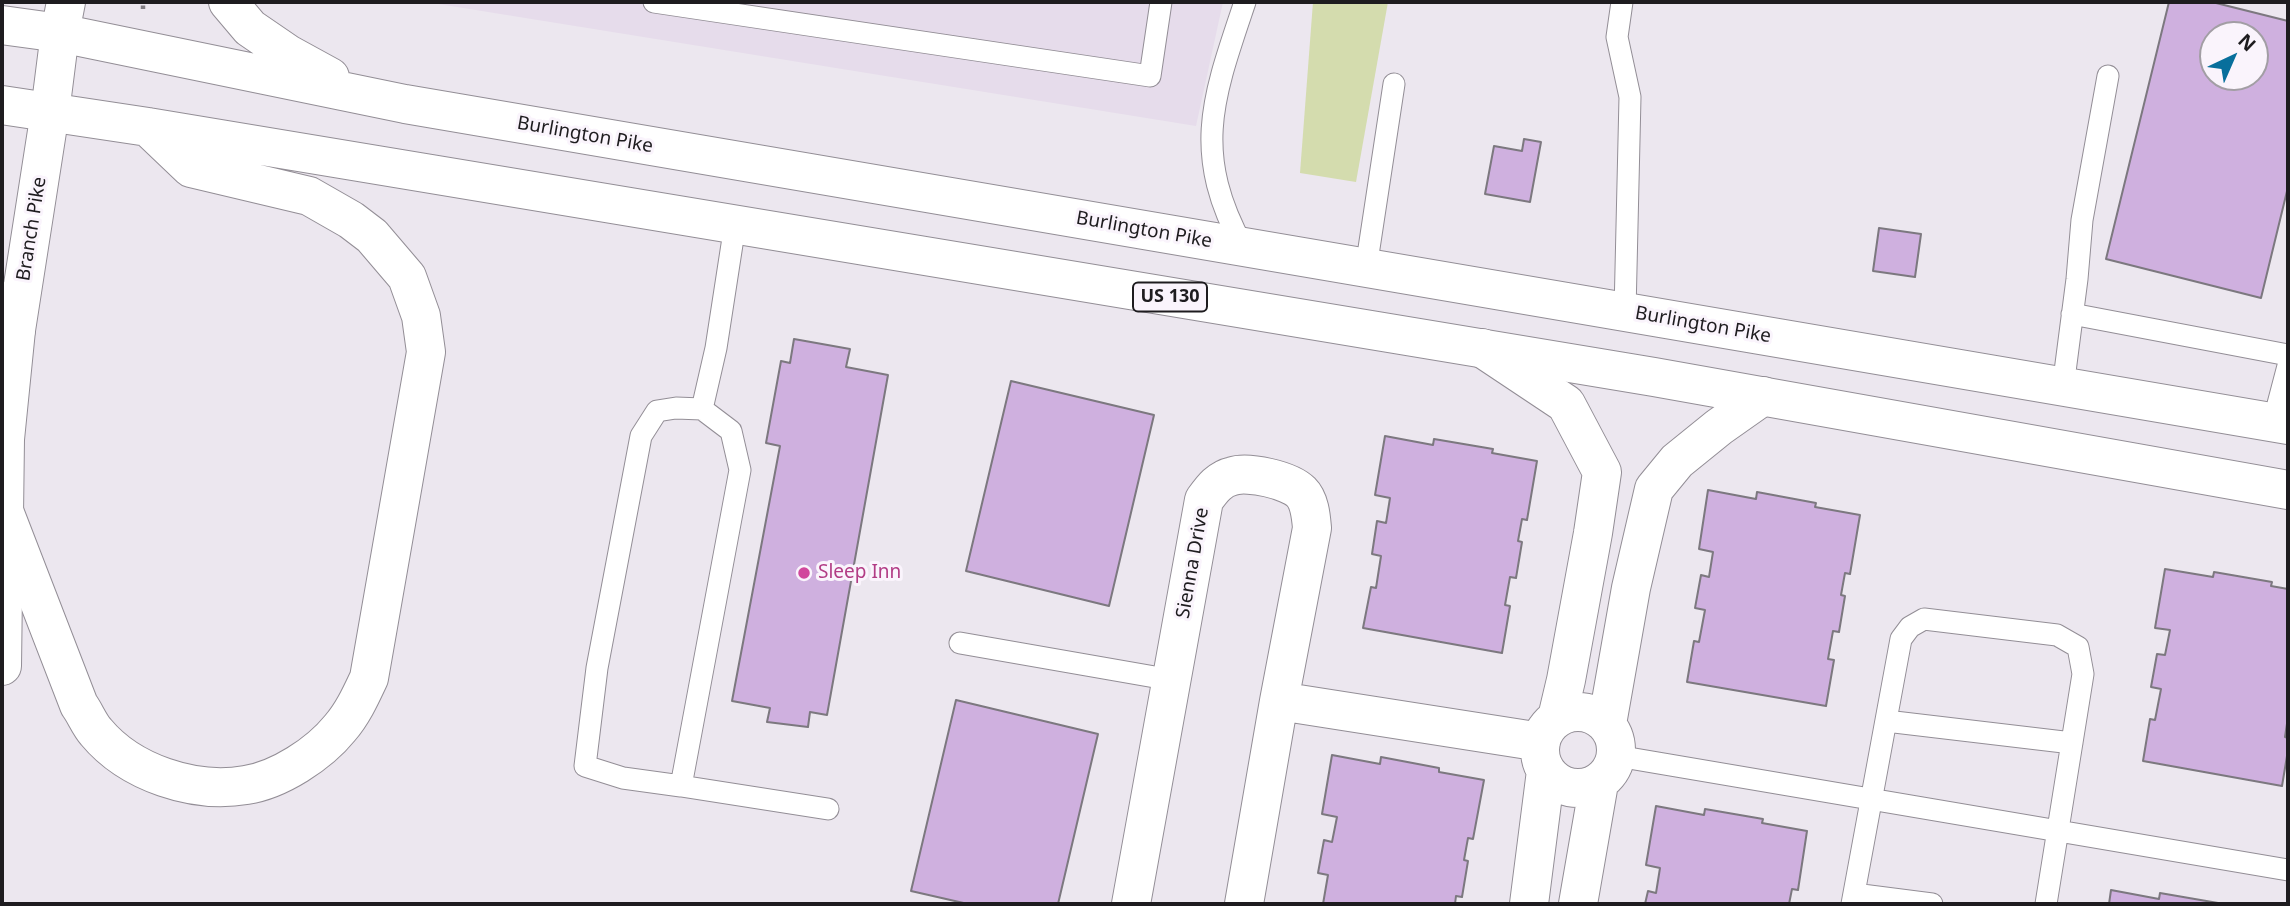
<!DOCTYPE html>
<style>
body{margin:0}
#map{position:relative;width:2290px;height:906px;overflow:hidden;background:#ece7ef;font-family:"Noto Sans",sans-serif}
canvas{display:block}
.frame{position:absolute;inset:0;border:4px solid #1e1c1f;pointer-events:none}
.north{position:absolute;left:2199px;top:21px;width:70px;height:70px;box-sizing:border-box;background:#faf4fc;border:2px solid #a29ea4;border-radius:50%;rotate:44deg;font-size:19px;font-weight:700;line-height:28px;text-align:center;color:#1e1c1f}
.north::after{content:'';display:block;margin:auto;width:24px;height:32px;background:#086f9c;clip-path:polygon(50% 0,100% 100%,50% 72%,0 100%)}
</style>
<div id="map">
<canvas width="2290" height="906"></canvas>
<div class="frame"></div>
<div class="north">N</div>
</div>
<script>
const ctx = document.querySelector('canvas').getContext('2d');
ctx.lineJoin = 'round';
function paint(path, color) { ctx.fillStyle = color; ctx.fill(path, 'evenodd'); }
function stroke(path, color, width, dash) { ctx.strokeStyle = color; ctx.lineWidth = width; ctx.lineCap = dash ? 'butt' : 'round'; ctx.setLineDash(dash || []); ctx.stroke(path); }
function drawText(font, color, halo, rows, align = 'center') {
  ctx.font = font + ' "Noto Sans",sans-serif'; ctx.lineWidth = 6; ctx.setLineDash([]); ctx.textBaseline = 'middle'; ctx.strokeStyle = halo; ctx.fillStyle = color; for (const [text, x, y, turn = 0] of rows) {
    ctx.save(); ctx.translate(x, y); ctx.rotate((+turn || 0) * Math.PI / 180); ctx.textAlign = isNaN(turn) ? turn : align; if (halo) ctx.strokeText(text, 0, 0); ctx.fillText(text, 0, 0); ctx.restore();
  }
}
paint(new Path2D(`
 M426,2H1223L1196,126Z`), '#e6dceb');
paint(new Path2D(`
 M1313,2H1388L1356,182L1300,173Z`), '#d4dcae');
const building = new Path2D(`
 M2169,2H2212L2288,21V187L2261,298L2106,259ZM2213,35H2255V77H2213Z
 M1524,139L1541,142L1530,202L1485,194L1494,146L1522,151Z
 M1879,228L1921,234L1915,277L1873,271Z
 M794,339L850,349L846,367L888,375L827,715L810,712L808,727L767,722L770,708L732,701L780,446L766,443L781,361L790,363Z
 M1011,381L1154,415L1109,606L966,571Z
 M1385,436L1433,445L1434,439L1493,449L1492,453L1537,461L1527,520L1522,519L1518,541L1522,542L1516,578L1510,577L1505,605L1510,606L1502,653L1363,628L1371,587L1376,588L1381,556L1372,554L1377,521L1386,523L1390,498L1375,495Z
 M1708,490L1756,499L1757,492L1816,503L1815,507L1860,515L1850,574L1845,573L1841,595L1845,596L1839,632L1833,631L1828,659L1834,660L1826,706L1687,682L1694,641L1699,642L1705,610L1695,608L1701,575L1709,577L1713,552L1699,549Z
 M2165,569L2213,577L2214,572L2272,582L2271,586L2288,589V717L2285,737L2288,738V750L2282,786L2143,761L2150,719L2155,720L2161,689L2151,687L2157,654L2165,655L2170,630L2155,628Z
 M956,700L1098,734L1058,904H968L911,891Z
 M1332,755L1380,764L1381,757L1439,768V772L1484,780L1473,839L1468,838L1464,860L1468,861L1462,897L1456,896L1455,904H1323L1328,875L1318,873L1324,840L1332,842L1337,817L1322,814Z
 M1656,806L1704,815L1705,809L1763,819L1762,823L1807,831L1798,890L1792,889L1789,904H1645L1648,891L1656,893L1660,868L1646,865Z
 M2111,890L2159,899L2160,893L2218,903L2109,904Z`);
paint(building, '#cfb0df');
stroke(building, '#7c787f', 2);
const lane = new Path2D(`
 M654,2L1150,76L1161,2
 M1622,2L1617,37L1630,97L1625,312
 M735,225L716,348L702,409L731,431L740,470L681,786L828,809
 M1243,247C1191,152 1213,97 1245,2
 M1366,268L1394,84
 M2072,314L2288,355
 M2063,387L2077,279L2082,220L2108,76
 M2273,423L2288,366
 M960,643L1172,680
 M1886,721L2072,743
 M1617,756L2288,870
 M681,786L623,778L585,766L597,668L641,436L657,411L676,408L702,409
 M1854,894L1932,904
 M1852,904L1901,639L1910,627L1924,619L2057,635L2078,647L2083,674L2046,904`);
const street = new Path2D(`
 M1482,348L1566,404L1602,472L1593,533L1566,680L1557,718
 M1279,701L1541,742
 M1540 750a38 38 0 1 1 76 0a38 38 0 1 1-76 0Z
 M1607,724L1631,588L1654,489L1677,461L1719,427L1763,396
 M1131,904L1204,500C1212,489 1219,479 1233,476C1248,471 1289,480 1301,492C1310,501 1311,517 1312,528L1279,701L1244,904
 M1529,904L1546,771
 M1578,904L1599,783`);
const secondary = new Path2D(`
 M2,666L5,439L16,330L50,112L60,33L66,2`);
const highway = new Path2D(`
 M228,2L250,28L288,54L330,77
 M2,25L60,33L405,104L2288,425
 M2,105L148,127L1654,377L2288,490
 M2,301L16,330
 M4,511L79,705C85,713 89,724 96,732C130,773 194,794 246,785C279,780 319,754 340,728C353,713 361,695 369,678L426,352L421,316L407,277L372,236L351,220L309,196L191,168L148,127`);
stroke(lane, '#938e96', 23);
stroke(street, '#938e96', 40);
stroke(secondary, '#938e96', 40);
stroke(highway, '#938e96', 40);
stroke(new Path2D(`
 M143,9V2`), '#817d83', 4.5, [3.5, 3.5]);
stroke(lane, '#fff', 21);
stroke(street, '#fff', 38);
stroke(secondary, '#fff', 38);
stroke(highway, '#fff', 38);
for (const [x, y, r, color] of [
 [804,573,7,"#d1479c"]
]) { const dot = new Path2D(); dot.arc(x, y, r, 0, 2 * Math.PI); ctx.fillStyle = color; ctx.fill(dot); stroke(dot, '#faf4fc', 2.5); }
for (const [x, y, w] of [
 [1170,297,74]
]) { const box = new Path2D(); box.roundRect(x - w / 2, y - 14.5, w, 29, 5); ctx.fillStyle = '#faf4fc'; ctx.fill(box); stroke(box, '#1e1c1f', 2); }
drawText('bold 18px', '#1e1c1f', null, [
 ["US 130",1170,297]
]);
drawText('19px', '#1e1c1f', '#faf4fc', [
 ["Burlington Pike",585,135,10],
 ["Branch Pike",32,229,-81],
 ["Burlington Pike",1144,230,10],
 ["Burlington Pike",1703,325,10],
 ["Sienna Drive",1193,563,-80]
]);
drawText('19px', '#b23c85', '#faf4fc', [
 ["Sleep Inn",818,573]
], 'left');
</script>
